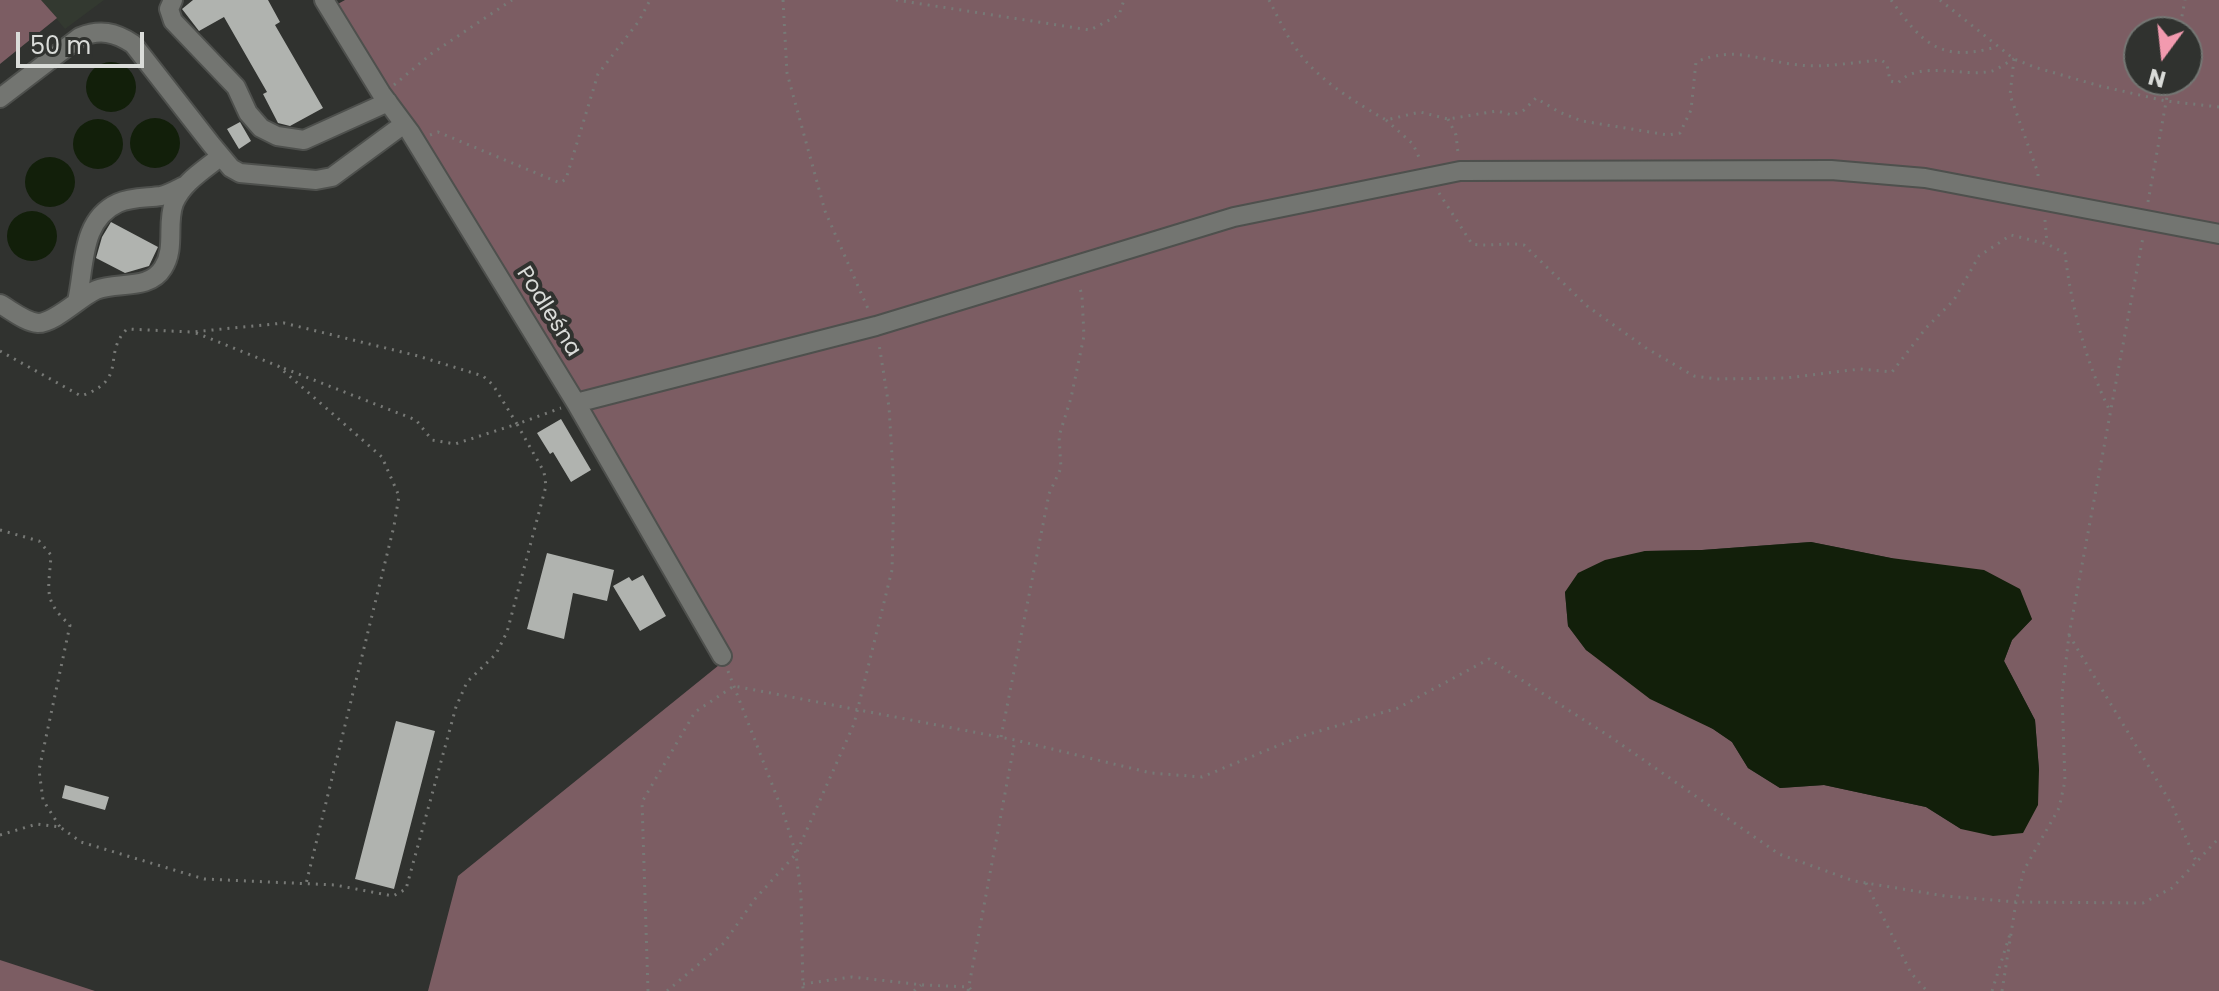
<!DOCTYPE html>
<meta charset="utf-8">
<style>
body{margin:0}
#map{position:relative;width:2219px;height:991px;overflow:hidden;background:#30322f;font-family:Poppins,sans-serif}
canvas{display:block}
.north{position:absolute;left:2123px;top:16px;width:80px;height:80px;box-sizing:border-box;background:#30322f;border:2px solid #747673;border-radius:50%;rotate:195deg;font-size:22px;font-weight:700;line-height:32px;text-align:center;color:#dadcd9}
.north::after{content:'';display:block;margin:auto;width:28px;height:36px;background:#f29aaf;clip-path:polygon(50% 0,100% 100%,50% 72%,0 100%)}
.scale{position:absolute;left:16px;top:32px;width:128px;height:36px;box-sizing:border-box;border:4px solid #dadcd9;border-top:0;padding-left:10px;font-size:24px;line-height:28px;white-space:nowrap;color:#dadcd9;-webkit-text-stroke:6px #30322f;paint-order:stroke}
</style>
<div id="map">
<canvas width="2219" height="991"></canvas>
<div class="north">N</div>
<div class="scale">50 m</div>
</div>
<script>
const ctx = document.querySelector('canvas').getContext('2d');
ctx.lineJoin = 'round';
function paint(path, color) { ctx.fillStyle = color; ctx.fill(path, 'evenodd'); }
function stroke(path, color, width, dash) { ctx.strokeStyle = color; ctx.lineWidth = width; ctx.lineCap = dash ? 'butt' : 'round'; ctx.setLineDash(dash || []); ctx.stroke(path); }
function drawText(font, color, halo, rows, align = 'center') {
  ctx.font = font + ' Poppins,sans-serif'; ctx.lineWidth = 8; ctx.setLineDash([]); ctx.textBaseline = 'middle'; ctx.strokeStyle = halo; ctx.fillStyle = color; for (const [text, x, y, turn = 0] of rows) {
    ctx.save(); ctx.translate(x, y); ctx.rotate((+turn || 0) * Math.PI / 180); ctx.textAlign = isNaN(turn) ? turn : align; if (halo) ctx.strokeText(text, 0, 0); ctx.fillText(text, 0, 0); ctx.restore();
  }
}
paint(new Path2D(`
 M41,0H104L65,29Z`), '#333930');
paint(new Path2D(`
 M0,0H41L57,18L0,64Z
 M345,0H2219V991H428L458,876L729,657L336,5ZM2139,32H2187V80H2139ZM1811,542L1891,558L2032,619L2012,640L2004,661L2035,720L2039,770L1961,829L1926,807L1824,785L1780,788L1748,768L1732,742L1713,729L1586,650L1568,626L1565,592L1645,551L1702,550Z
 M0,960L95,991H0Z`), '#7c5d63');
paint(new Path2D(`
 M86 87a25 25 0 1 1 50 0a25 25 0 1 1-50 0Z
 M130 143a25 25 0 1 1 50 0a25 25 0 1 1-50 0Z
 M73 144a25 25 0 1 1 50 0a25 25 0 1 1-50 0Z
 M25 182a25 25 0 1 1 50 0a25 25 0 1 1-50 0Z
 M7 236a25 25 0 1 1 50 0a25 25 0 1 1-50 0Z
 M1811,542L1891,558L1984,570L2020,589L2032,619L2012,640L2004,661L2035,720L2039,770L2038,805L2023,833L1993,836L1961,829L1926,807L1824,785L1780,788L1748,768L1732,742L1713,729L1650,699L1586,650L1568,626L1565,592L1578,573L1605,560L1645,551L1702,550Z`), '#121f0a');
paint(new Path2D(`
 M193,0H268L280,22L275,25L323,108L290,126L278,123L263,94L267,92L224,17L199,31L182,9Z
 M240,122L251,141L239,149L227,129Z
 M111,222L158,247L149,266L125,273L96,258L102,237Z
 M561,419L591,470L571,482L553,452L550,454L537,433Z
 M547,553L614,570L607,601L573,593L564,639L527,629Z
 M643,575L666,616L640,631L613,586L629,577L632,581Z
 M396,721L435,731L394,889L355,879Z
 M65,785L109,797L105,810L62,798Z`), '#b0b3af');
const minor = new Path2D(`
 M173,0L169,9L173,21L236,87L248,113L261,128L277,136L304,140L388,102
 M324,0L381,93L410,132L576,403L722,656
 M0,98L80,37C100,29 115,32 133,44L211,144L231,168L240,173L316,180L332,177L404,124
 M77,301C85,268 80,220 118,203C131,197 147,198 161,196C169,194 176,190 184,186
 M0,304C11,310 25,322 38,323C55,323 80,297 96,290C117,281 149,291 163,268C176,248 166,224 174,203C183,182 204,170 221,156
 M576,403L876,326L1234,217L1460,171L1831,170L1925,178L2219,234`);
stroke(minor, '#4e504d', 22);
stroke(new Path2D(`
 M783,0L787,73L825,211L869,311
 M896,0L1090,30L1119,15L1124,0
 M1269,0C1278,17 1286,35 1297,50C1318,80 1355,102 1386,120L1420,112L1448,119L1497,111L1512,115L1524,110L1536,98L1559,112L1582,121L1668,135L1680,133L1691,110L1696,62C1736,45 1759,61 1799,65C1825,68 1855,62 1881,60L1887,64L1890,81L1898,83C1920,59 1964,78 1992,71C1999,69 2007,62 2014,59
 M1891,0C1922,43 1940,63 1996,47
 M1940,0L2014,59L2034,67L2100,86L2166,101L2219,107
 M2179,32L2185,0
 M2014,59L2010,95L2038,173V182
 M394,85L431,54L512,0
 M1448,119L1456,135L1458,153
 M1386,120L1413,144L1421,162
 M430,135L438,132L560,183L566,179L598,74L639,21L650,0
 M1439,193L1472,244C1490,247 1506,242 1524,245L1587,306L1646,348L1694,376L1716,379L1786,378L1860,369L1892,372L1926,328L1954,300L1979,256L2011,235L2047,244L2065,253C2071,306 2086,363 2110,411
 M2148,202L2170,80
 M2045,220L2047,244
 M196,333L278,366L382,457L399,496L394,526L306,884
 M0,351L81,396C130,379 101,355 127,329L192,332L284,323L418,356L483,376L493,385L517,424L455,444L432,440L416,420L278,366
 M0,530L39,541L51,555C49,590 42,600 70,625L39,770L43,800L60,827
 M2069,635L2172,805L2196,861
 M728,671L784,815L796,854L801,894L803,991
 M1001,737L1049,494L1061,468L1059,436L1071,398L1084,336L1082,296L1079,284
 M0,835L37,824L60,827L81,842L204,879L335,885L393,896L406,889L456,707L467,682L496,654L507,632L546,486L544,472L517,424L561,408
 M1866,883L1911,973L1927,991
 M803,984L852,977L924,985L969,987L972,991
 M648,991L642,802L695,712L734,686L1015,740L1151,773L1202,777L1299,737L1398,708L1489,659L1612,738L1779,854L1854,881L1945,896L2016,902L2143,903L2172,888L2219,838
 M667,991L724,943L755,899L796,854L854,724L892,570L894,488L889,407L879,344
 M914,991L921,985
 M968,991L1015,740
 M1992,991L2010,934
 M2002,991L2016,902L2024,870L2059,808L2065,781L2062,695L2069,635L2143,237`), '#777976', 3, [2, 6]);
stroke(minor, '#737571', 18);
drawText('22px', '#dadcd9', '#30322f', [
 ["Podleśna",548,312,58]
]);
</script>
